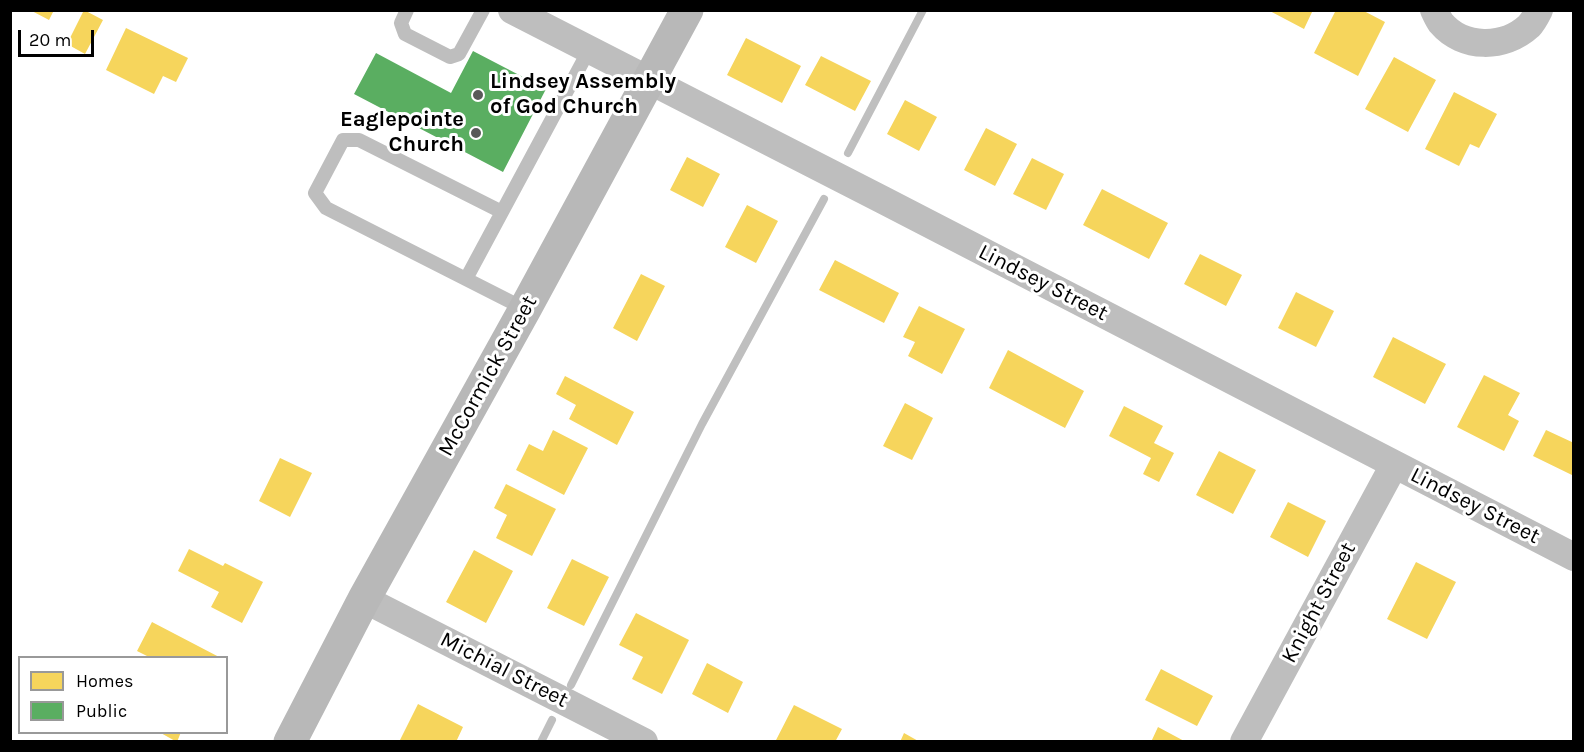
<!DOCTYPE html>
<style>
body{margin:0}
#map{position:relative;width:1584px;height:752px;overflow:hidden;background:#fff;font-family:Karla,sans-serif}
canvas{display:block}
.frame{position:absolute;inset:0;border:12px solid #000;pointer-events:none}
.legend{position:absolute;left:18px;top:656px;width:210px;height:78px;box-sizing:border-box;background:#fff;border:2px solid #999;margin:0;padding:8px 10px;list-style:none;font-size:18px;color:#000}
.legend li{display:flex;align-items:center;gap:12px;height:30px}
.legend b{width:30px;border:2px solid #999}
.scale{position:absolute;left:18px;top:30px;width:76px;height:27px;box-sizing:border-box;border:3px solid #000;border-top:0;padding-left:8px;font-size:18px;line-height:21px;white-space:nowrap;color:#000;-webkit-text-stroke:4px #fff;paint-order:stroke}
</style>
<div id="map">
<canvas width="1584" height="752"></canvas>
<div class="frame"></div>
<ul class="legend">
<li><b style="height:16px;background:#f6d55c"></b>Homes</li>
<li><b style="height:16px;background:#5aae61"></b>Public</li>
</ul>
<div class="scale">20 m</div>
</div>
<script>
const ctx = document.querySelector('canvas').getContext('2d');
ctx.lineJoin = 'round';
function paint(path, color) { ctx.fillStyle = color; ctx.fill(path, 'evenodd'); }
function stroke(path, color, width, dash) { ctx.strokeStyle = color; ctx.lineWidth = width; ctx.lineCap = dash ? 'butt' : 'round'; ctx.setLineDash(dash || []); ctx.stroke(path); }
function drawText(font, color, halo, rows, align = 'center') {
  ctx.font = font + ' Karla,sans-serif'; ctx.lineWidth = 6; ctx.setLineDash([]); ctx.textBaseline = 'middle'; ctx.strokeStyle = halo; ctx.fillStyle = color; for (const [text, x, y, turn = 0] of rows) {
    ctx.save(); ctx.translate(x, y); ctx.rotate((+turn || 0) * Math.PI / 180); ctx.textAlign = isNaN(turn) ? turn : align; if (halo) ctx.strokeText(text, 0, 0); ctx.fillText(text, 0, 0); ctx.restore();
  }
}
paint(new Path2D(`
 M30,10H54L49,20Z
 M84,10L103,20L85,54L67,44Z
 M1268,10H1313L1304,29Z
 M1336,10H1362L1385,22L1358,76L1314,53Z
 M126,28L188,58L176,82L163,76L154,94L106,70Z
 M746,38L801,66L782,103L727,75Z
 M821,56L871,81L855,111L805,85Z
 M1394,57L1436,80L1408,132L1365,109Z
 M1454,92L1497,114L1479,148L1470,144L1459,166L1425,149Z
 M905,100L937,117L919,151L887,134Z
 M986,128L1017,144L995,186L964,170Z
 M687,157L720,174L703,207L670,190Z
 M1032,158L1064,174L1046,210L1013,194Z
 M1102,189L1168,223L1149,259L1083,225Z
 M747,205L778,221L756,263L725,247Z
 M1200,254L1242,275L1226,306L1184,284Z
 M835,260L899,293L884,323L819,290Z
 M641,274L665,286L637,341L613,328Z
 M1296,292L1334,311L1316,347L1278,328Z
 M919,306L965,329L942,374L908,356L915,342L903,337Z
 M1393,337L1446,364L1425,404L1373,377Z
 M1008,350L1084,391L1065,428L989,388Z
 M1484,375L1520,393L1508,415L1519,421L1504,451L1457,427Z
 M565,376L634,412L617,445L569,419L576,405L556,394Z
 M905,403L933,418L912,460L883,446Z
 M1124,406L1163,426L1154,443L1174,453L1159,482L1143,474L1151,458L1109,436Z
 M553,430L588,448L564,495L516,470L529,444L543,451Z
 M1546,430L1574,443V476L1533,456Z
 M1219,451L1256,470L1233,514L1196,495Z
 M280,458L312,473L290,517L259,501Z
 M506,484L556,509L532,556L496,538L507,515L494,508Z
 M1288,502L1326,521L1308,557L1270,537Z
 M189,549L223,566L225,563L263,582L242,623L211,607L219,592L178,571Z
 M474,550L513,571L486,623L446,602Z
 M572,559L609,577L584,626L547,608Z
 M1416,562L1456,582L1427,639L1387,619Z
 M636,613L689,640L662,694L632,679L643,657L619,645Z
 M152,622L221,658H151L137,651Z
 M707,663L743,682L728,713L692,694Z
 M1161,669L1213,696L1197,726L1145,700Z
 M418,704L463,727L456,742H399Z
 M794,705L842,729L835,742H775Z
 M1158,727L1186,742H1151Z
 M159,732H181L177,742Z
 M904,733L920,742H900Z`), '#f6d55c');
paint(new Path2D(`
 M473,51L546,89L503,172L354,94L376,53L451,93Z`), '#5aae61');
stroke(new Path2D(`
 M848,153L923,10
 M571,685L702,424L824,199
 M541,742L552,720`), '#bfbfbf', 8);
stroke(new Path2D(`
 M407,10L401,23L405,34L450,57L459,54L483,10
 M502,212L589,50
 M466,279L502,212L359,140H343L315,193L326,208L525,309`), '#bebebe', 14);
stroke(new Path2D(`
 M512,10L883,200L1574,557
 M1434,10C1436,14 1438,19 1441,23C1463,49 1504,49 1529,26C1533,22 1536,16 1539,10
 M364,599L644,742
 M1244,742L1394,465`), '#bebebe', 28);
stroke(new Path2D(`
 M290,742L364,599L525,309L687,10`), '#b8b8b8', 33);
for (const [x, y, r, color] of [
 [478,95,6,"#595959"],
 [476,133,6,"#595959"]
]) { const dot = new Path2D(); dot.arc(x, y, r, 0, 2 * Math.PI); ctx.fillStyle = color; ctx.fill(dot); stroke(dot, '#fff', 2); }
drawText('bold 22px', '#000', '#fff', [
 ["Lindsey Assembly",490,82],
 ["of God Church",490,107],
 ["Eaglepointe",464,120,"right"],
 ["Church",464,145,"right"]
], 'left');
drawText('22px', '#000', '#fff', [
 ["Lindsey Street",1043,283,27],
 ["McCormick Street",488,376,-61],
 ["Lindsey Street",1475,506,27],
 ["Knight Street",1319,603,-62],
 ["Michial Street",504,670,27]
]);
</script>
